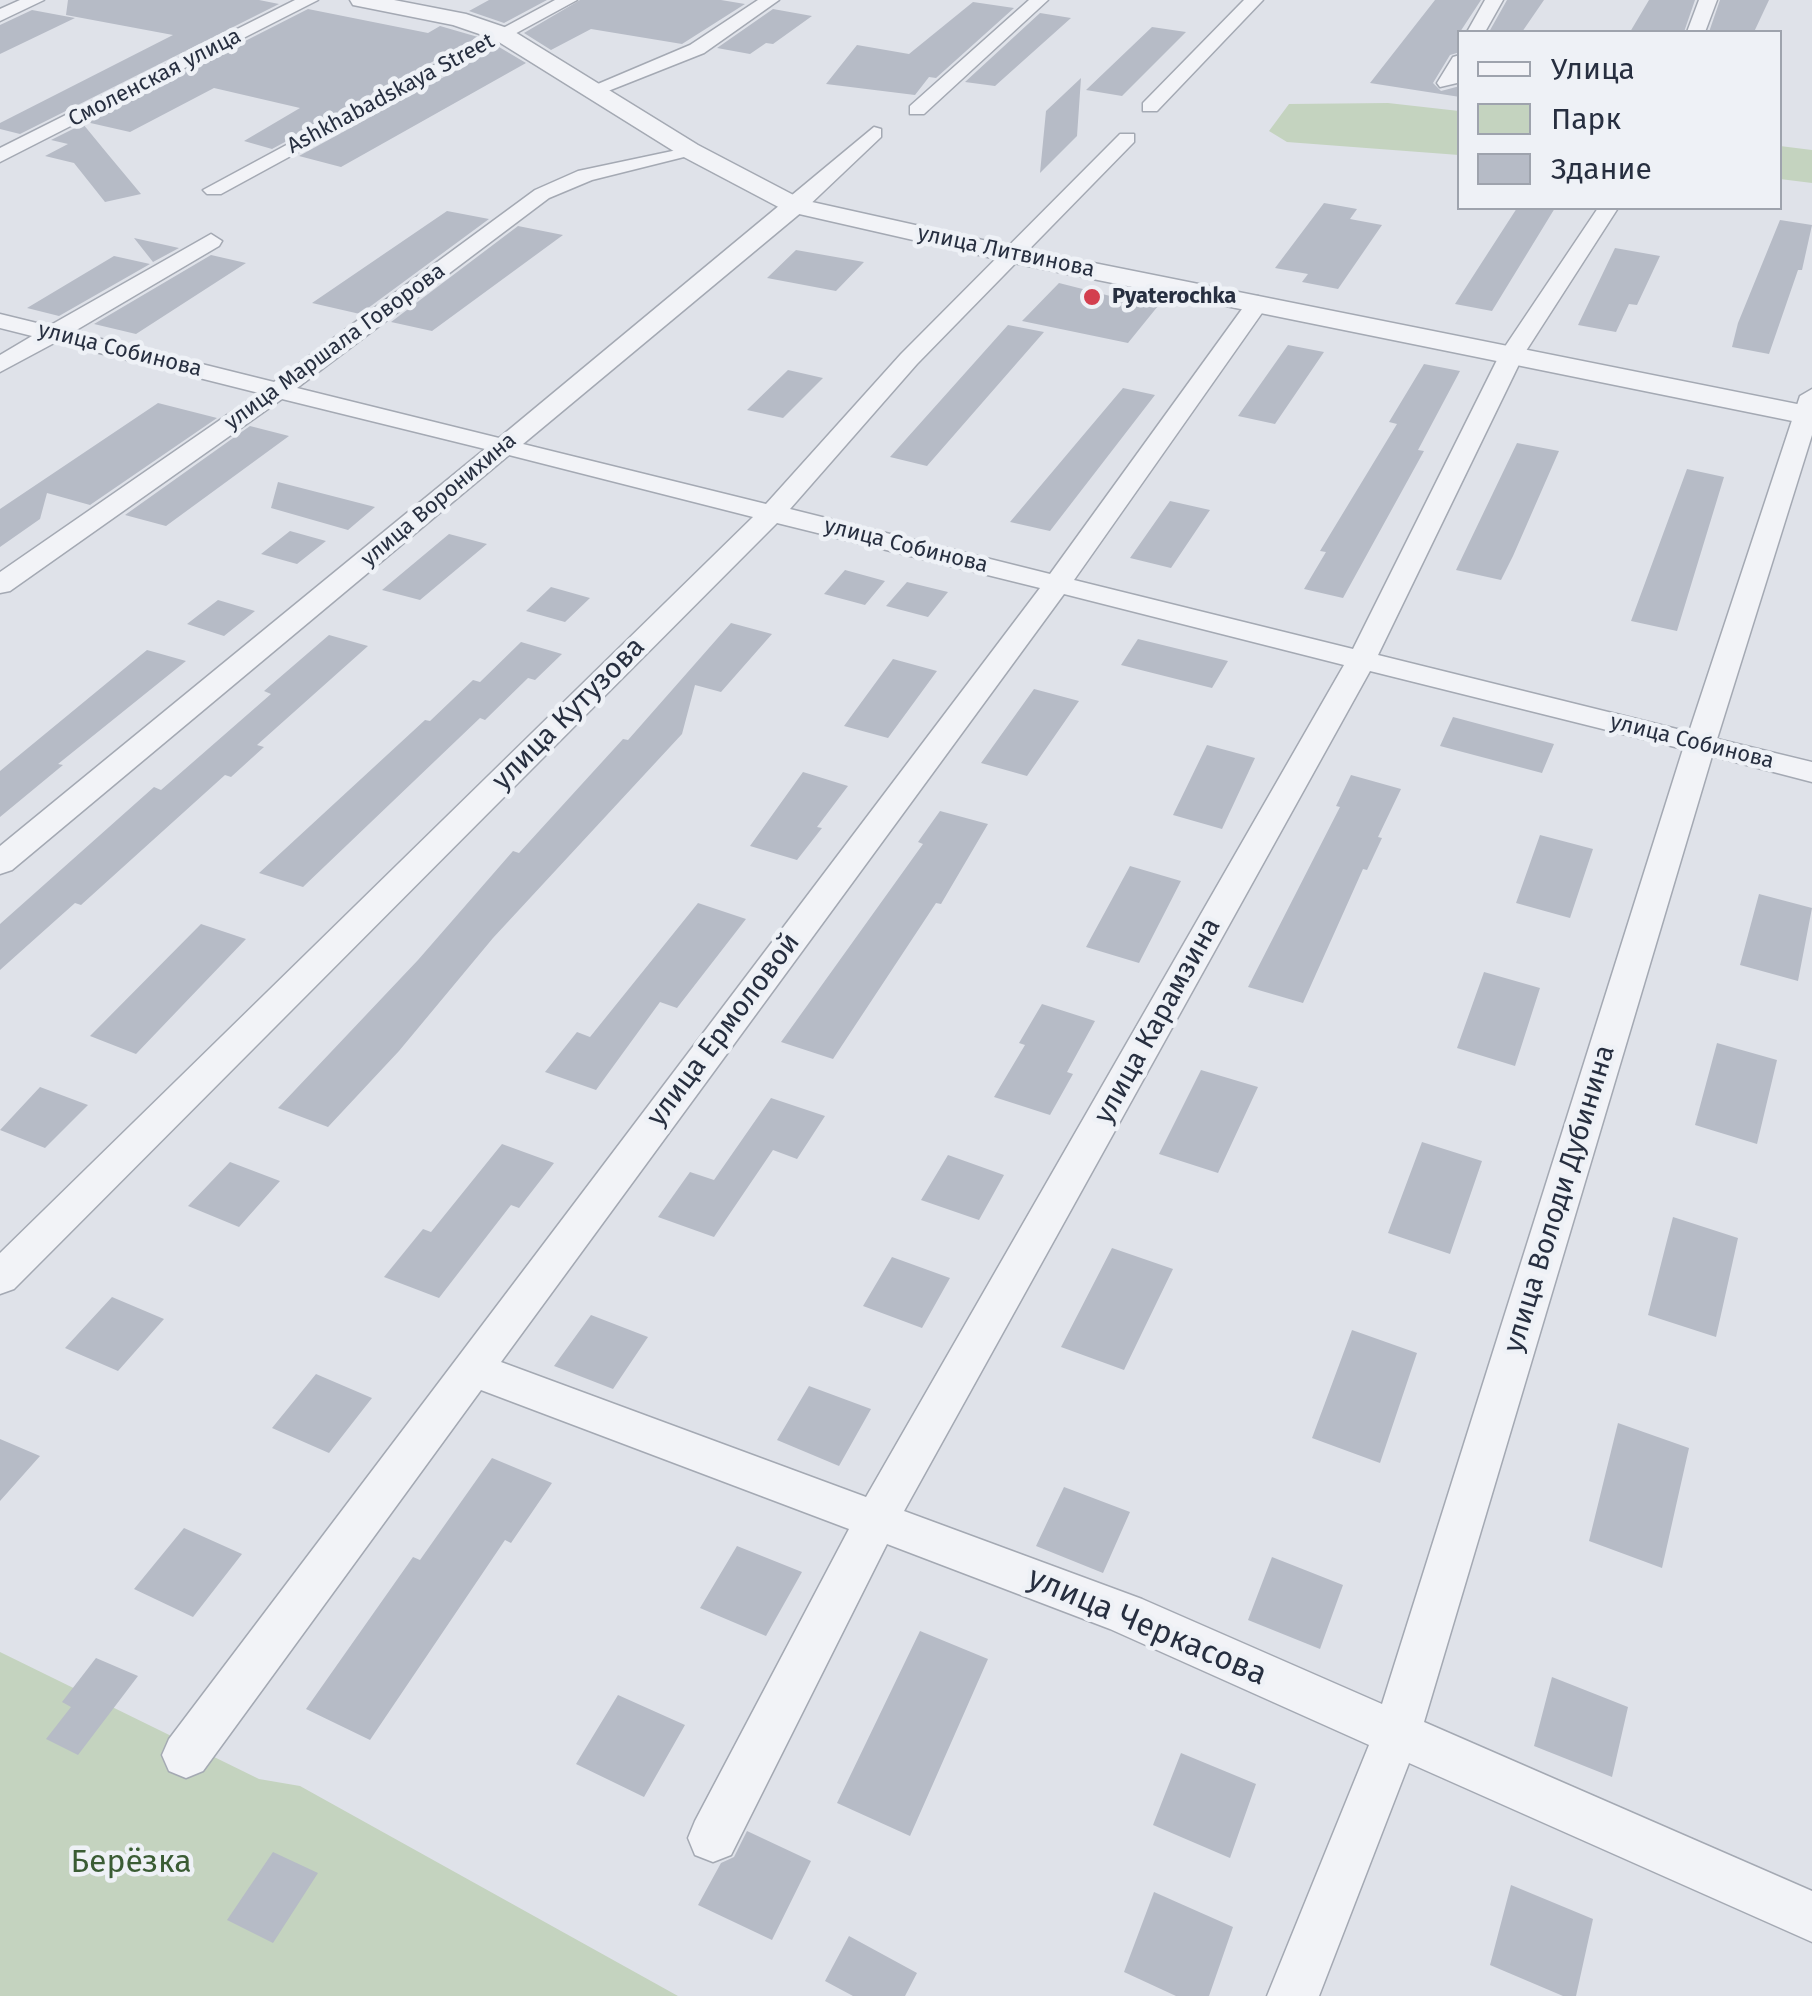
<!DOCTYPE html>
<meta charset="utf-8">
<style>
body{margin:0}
#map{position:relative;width:1812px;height:1996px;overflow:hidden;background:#dfe2e9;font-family:"Fira Sans",sans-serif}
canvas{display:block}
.legend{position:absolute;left:1457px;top:30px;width:325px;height:180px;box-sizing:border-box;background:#eef1f6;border:2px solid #9ea3ad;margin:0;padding:12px 18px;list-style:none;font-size:30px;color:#272f40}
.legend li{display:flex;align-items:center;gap:20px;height:50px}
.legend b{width:50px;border:2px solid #9ea3ad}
</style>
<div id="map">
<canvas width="1812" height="1996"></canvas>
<ul class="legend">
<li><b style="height:12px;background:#f2f3f7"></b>Улица</li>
<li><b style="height:28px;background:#c4d3bf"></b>Парк</li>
<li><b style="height:28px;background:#b6bbc6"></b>Здание</li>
</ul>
</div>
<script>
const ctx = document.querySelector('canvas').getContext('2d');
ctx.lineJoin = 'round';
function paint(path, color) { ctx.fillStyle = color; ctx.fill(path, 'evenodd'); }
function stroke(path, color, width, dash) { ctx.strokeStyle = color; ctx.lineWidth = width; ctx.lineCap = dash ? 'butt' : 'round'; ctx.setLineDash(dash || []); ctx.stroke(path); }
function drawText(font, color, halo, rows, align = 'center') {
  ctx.font = font + ' "Fira Sans",sans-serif'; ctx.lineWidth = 9; ctx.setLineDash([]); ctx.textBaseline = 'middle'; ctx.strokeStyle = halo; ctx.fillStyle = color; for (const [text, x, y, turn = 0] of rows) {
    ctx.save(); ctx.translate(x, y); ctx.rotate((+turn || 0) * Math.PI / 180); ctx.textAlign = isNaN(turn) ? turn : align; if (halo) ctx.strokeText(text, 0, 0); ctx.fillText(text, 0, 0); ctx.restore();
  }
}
paint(new Path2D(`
 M1388,103L1459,111V155L1287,142L1269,131L1289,104Z
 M1780,146L1812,150V183L1780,179Z
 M0,1652L259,1779L300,1786L678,1996H0Z`), '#c4d3bf');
paint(new Path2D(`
 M68,0H259L279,4L20,134L0,129V123L173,35L66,15Z
 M489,0H547L504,23L469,11Z
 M580,0H721L745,4L682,44L591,29L551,50L524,33Z
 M1435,0H1481L1460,32V52L1450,55L1433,83L1441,91L1460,86V97L1370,83Z
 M1507,0H1544L1522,32H1489Z
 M1649,0H1695L1684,32H1630Z
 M1720,0H1769L1754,32H1709Z
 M973,2L1014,8L936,78L929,77L915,95L826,84L857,45L909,54Z
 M308,9L428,33L440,26L478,37L272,149L244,141L300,108L214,88L130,132L86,122Z
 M773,9L812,16L773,44L766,43L750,54L717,48Z
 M32,10L75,18L0,54V25Z
 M1040,13L1071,18L995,86L965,82Z
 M1152,27L1186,32L1122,96L1086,90Z
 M499,47L526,63L341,167L299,156Z
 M1081,78L1077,136L1040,173L1046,111Z
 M83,124L106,152L141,194L105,202L74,163L45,156L68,144L51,140Z
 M1324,203L1357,209L1350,219L1382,225L1338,289L1302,282L1308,274L1275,268Z
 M1517,208H1555L1492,311L1455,304Z
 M447,211L489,219L360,314L312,303Z
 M1780,220L1812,225L1802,270H1798L1769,354L1732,347L1738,323Z
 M518,226L563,235L432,331L391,322Z
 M134,238L179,248L153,262Z
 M1615,248L1660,256L1637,305L1629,304L1616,332L1578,325Z
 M796,250L864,262L836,291L767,278Z
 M211,255L246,263L136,334L94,324Z
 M114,256L150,264L59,316L27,308Z
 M1059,283L1126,300L1158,306L1128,343L1022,321Z
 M1008,325L1044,332L927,466L890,457Z
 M1288,345L1324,352L1275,424L1238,416Z
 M1424,364L1460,371L1418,450L1424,451L1343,598L1304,589L1326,552L1320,551L1397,424L1389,422Z
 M788,370L823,378L783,418L747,410Z
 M1123,388L1155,395L1050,531L1010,522Z
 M158,403L217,418L90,505L47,493L40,519L0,547V509Z
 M250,426L289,436L166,526L125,515Z
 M1517,443L1559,451L1513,556L1501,580L1456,570Z
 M1687,469L1724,477L1677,631L1631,621Z
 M278,482L375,507L348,530L271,508Z
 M1170,501L1210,510L1171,568L1130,558Z
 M290,531L326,541L297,564L261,554Z
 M449,534L487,544L420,600L382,590Z
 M845,570L885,581L865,605L824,594Z
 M907,582L948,592L928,617L886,606Z
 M551,587L590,598L565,622L526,611Z
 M218,600L255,611L224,636L187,624Z
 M731,623L772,634L721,692L695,685L682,734L493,938L399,1051L328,1127L278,1108L418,960L513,851L519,853L623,739L628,740Z
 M329,635L368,646L257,745L264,747L231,777L225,775L81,905L75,903L0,970V924L154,787L161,790L271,694L264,691Z
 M1138,639L1228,661L1212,688L1121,665Z
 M521,642L562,654L535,680L528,678L485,720L480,718L303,887L259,873L425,720L430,721L473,680L480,682Z
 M147,650L186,661L58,764L63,765L0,817V771Z
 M893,659L937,671L888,738L844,726Z
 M1034,689L1079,701L1027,776L981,763Z
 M1453,717L1554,744L1542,773L1440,746Z
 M1207,745L1255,758L1222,829L1173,815Z
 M803,772L848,786L817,827L822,828L797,860L750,846Z
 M1351,775L1401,789L1378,837L1382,838L1367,870L1363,869L1303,1003L1248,987L1340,807L1336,806Z
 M940,811L988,824L941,904L936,903L833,1059L781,1042L923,844L918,842Z
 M1540,835L1593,849L1570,918L1516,903Z
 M1130,866L1181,881L1139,963L1086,947Z
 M1759,894L1812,908L1798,981L1740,965Z
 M698,903L746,919L677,1008L660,1002L596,1090L545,1072L577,1032L590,1037Z
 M201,924L246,939L136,1054L90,1036Z
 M1484,972L1540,988L1515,1066L1457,1048Z
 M1042,1004L1095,1021L1067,1072L1073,1074L1050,1115L994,1097L1025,1045L1019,1043Z
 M1717,1043L1777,1060L1757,1144L1695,1125Z
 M1201,1070L1258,1087L1218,1173L1159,1154Z
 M40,1087L88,1105L45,1148L0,1130Z
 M771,1098L825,1116L797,1159L773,1150L714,1237L658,1217L690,1172L714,1180Z
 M1422,1142L1482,1161L1450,1254L1388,1233Z
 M502,1144L554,1163L519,1208L511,1205L439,1298L384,1277L423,1229L431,1232Z
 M948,1155L1004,1175L979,1220L921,1200Z
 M230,1162L280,1181L239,1227L188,1206Z
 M1673,1217L1738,1238L1716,1337L1648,1315Z
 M1112,1248L1173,1269L1124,1370L1061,1347Z
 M892,1257L950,1278L922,1328L863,1306Z
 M112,1297L164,1319L118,1371L65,1348Z
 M591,1315L648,1337L613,1389L554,1366Z
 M1352,1330L1417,1353L1380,1463L1312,1438Z
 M316,1374L372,1398L329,1453L272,1428Z
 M809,1386L871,1409L839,1466L777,1440Z
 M1618,1423L1689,1448L1662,1568L1589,1541Z
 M0,1439L40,1456L0,1501Z
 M492,1458L552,1483L511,1543L505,1540L370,1740L306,1709L413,1557L420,1560Z
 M1064,1487L1130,1512L1103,1573L1036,1546Z
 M184,1528L242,1554L193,1617L134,1589Z
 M737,1546L802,1572L766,1636L700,1608Z
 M1272,1557L1343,1585L1320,1649L1248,1620Z
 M920,1631L988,1659L910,1836L837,1803Z
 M96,1658L138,1676L78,1755L46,1739L71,1707L62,1702Z
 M1552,1677L1628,1707L1612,1777L1534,1746Z
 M618,1695L685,1725L644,1797L576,1764Z
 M1181,1753L1256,1784L1230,1858L1153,1825Z
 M747,1831L811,1861L772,1940L698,1905L721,1863L734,1857Z
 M273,1852L318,1873L273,1943L227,1920Z
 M1511,1885L1593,1919L1576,1996H1563L1490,1965Z
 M1154,1892L1233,1927L1209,1996H1176L1124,1972Z
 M849,1936L917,1973L905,1996H853L825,1981Z`), '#b6bbc6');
const minor = new Path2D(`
 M20,0H44L0,21V9Z
 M295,0H318L0,162V148Z
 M555,0H577L221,194H207L203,190Z
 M758,0H779L704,53L603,93L586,89L690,45Z
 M1029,0H1048L924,114H910V106Z
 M1244,0H1263L1157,111H1143V103Z
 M1485,0H1503L1485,32H1467Z
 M1699,0H1717L1705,32H1687Z
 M1460,55L1457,83L1440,87L1437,83L1453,57Z
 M874,127L881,129V137L803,211L523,444L766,504L901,354L1120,134H1134V142L917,364L790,509L1050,574L1250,298L1258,296L1269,303L1074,580L1353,649L1500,354L1598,208H1618L1524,354L1378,655L1689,732L1800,396L1812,389V435L1717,739L1812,762V782L1712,756L1424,1722L1812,1891V1942L1409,1763L1319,1996H1267L1369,1745L1110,1629L887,1544L731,1855L713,1862L695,1855L688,1838L695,1821L849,1529L481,1390L203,1771L186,1778L169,1771L162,1755L169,1739L1040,588L777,523L14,1289L0,1294V1253L753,517L509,455L12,870L0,874V846L485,449L282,399L10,591L0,593V572L259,393L56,342L0,372V355L32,336L0,328V314L49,326L211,234L222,241L219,246L73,332L274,382L535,190L578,171L696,146V154L592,180L549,198L297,388L499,438ZM1064,594L1344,665L866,1497L501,1362ZM1370,671L1683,749L1382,1704L1142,1599L904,1511Z`);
const tertiary = new Path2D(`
 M350,0H394L466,14L510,29L698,145L803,200L1014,247L1812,407V425L1014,263L786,211L680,155L494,39L453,25L353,5Z`);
stroke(minor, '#a4a9b3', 3);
stroke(tertiary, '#a4a9b3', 3);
paint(minor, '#f2f3f7');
paint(tertiary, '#f2f3f7');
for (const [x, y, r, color] of [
 [1092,297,10,"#d33f4f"]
]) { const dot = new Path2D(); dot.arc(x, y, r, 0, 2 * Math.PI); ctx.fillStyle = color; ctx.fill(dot); stroke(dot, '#eef1f6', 4); }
drawText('22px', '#272f40', '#eef1f6', [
 ["Смоленская улица",155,78,-27],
 ["Ashkhabadskaya Street",391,94,-28],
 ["улица Литвинова",1006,252,12],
 ["улица Маршала Говорова",335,347,-36],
 ["улица Собинова",120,350,14],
 ["улица Воронихина",439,500,-40],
 ["улица Собинова",906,546,14],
 ["улица Собинова",1692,742,14]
]);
drawText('bold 22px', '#272f40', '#eef1f6', [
 ["Pyaterochka",1112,297]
], 'left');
drawText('28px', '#272f40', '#eef1f6', [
 ["улица Кутузова",569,714,-45],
 ["улица Карамзина",1158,1021,-61],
 ["улица Ермоловой",724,1030,-53],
 ["улица Володи Дубинина",1560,1199,-73]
]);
drawText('32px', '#272f40', '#eef1f6', [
 ["улица Черкасова",1147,1627,23]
]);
drawText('32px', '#3a5c34', '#eef1f6', [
 ["Берёзка",131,1863]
]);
</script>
